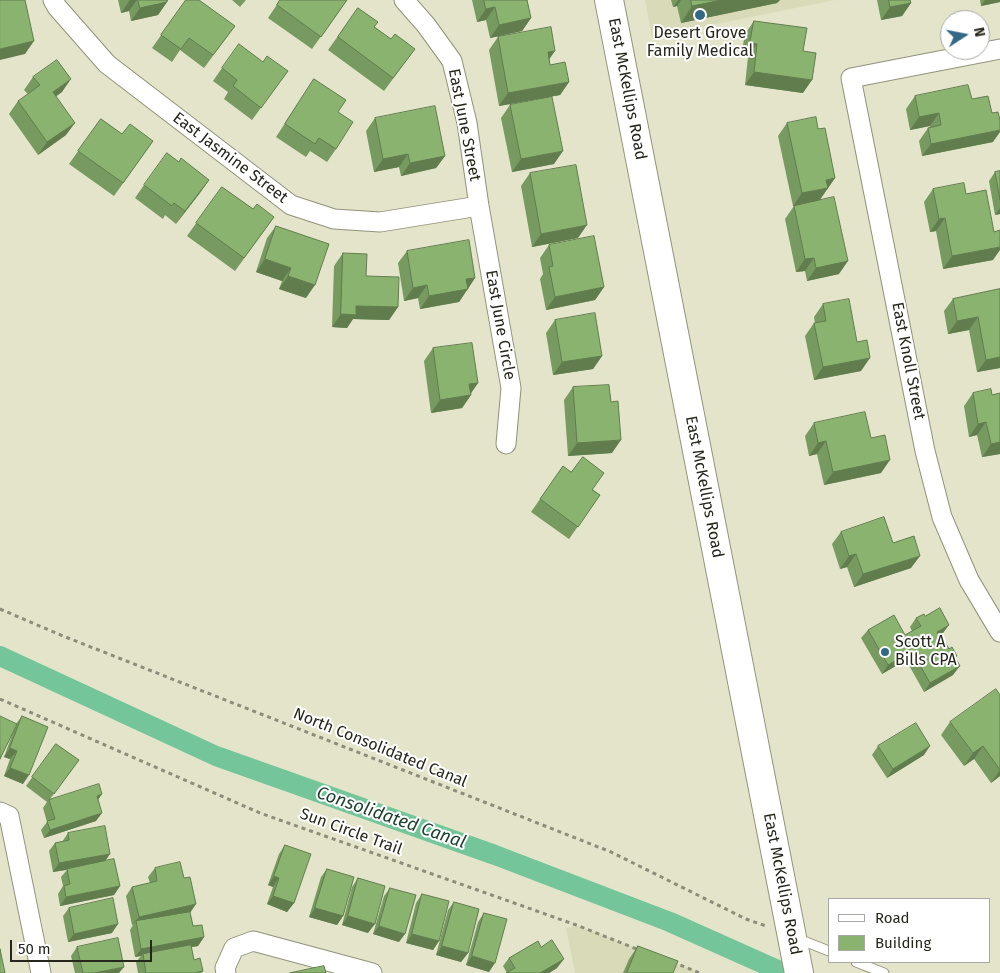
<!DOCTYPE html>
<style>
body{margin:0}
#map{position:relative;width:1000px;height:973px;overflow:hidden;background:#e3e4ca;font-family:"Fira Sans",sans-serif}
canvas{display:block}
.legend{position:absolute;left:828px;top:898px;width:162px;height:65px;box-sizing:border-box;background:#fff;border:1px solid #a8a8a4;margin:0;padding:6px 9px;list-style:none;font-size:15px;color:#26261c}
.legend li{display:flex;align-items:center;gap:10px;height:25px}
.legend b{width:25px;border:1px solid #a8a8a4}
.north{position:absolute;left:940px;top:10px;width:50px;height:50px;box-sizing:border-box;background:#fff;border:1px solid #a8a8a4;border-radius:50%;rotate:79deg;font-size:14px;font-weight:700;line-height:20px;text-align:center;color:#26261c}
.north::after{content:'';display:block;margin:auto;width:18px;height:22px;background:#336884;clip-path:polygon(50% 0,100% 100%,50% 72%,0 100%)}
.scale{position:absolute;left:10px;top:940px;width:142px;height:22px;box-sizing:border-box;border:2px solid #26261c;border-top:0;padding-left:6px;font-size:15px;line-height:18px;white-space:nowrap;color:#26261c;-webkit-text-stroke:4px #fff;paint-order:stroke}
</style>
<div id="map">
<canvas width="1000" height="973"></canvas>
<ul class="legend">
<li><b style="height:6px;background:#fff"></b>Road</li>
<li><b style="height:14px;background:#8ab370"></b>Building</li>
</ul>
<div class="north">N</div>
<div class="scale">50 m</div>
</div>
<script>
const ctx = document.querySelector('canvas').getContext('2d');
ctx.lineJoin = 'round';
function paint(path, color) { ctx.fillStyle = color; ctx.fill(path, 'evenodd'); }
function stroke(path, color, width, dash) { ctx.strokeStyle = color; ctx.lineWidth = width; ctx.lineCap = dash ? 'butt' : 'round'; ctx.setLineDash(dash || []); ctx.stroke(path); }
function drawText(font, color, halo, rows, align = 'center') {
  ctx.font = font + ' "Fira Sans",sans-serif'; ctx.lineWidth = 4; ctx.setLineDash([]); ctx.textBaseline = 'middle'; ctx.strokeStyle = halo; ctx.fillStyle = color; for (const [text, x, y, turn = 0] of rows) {
    ctx.save(); ctx.translate(x, y); ctx.rotate((+turn || 0) * Math.PI / 180); ctx.textAlign = isNaN(turn) ? turn : align; if (halo) ctx.strokeText(text, 0, 0); ctx.fillText(text, 0, 0); ctx.restore();
  }
}
paint(new Path2D(`
 M645,0H835L652,37Z
 M579,926L700,973H575L566,928Z`), '#d9dab8');
stroke(new Path2D(`
 M0,656L216,756L495,855L670,922L784,973`), '#74c69a', 20);
const lane = new Path2D(`
 M796,938L829,951
 M856,962L884,973`);
const street = new Path2D(`
 M53,0L57,7L107,64L291,205L334,219L380,222L479,206
 M404,0L426,25L452,61L467,123L479,206L511,388L506,444
 M1000,49L851,78L925,451L942,517L969,580L1000,632
 M0,812L9,816L41,973
 M226,973L225,968L234,948L253,941L372,973`);
const primary = new Path2D(`
 M609,0L799,973`);
stroke(lane, '#91927a', 11);
stroke(street, '#91927a', 21);
stroke(primary, '#91927a', 30);
stroke(new Path2D(`
 M0,609L63,636L611,852L746,919L766,926
 M0,699L260,813L579,926L639,950
 M673,962L700,973`), '#8c8d7a', 3, [4, 4]);
stroke(lane, '#fff', 9);
stroke(street, '#fff', 19);
stroke(primary, '#fff', 28);
paint(new Path2D(`
 M118,0H168L167,2L158,15L131,21L129,11L121,13Z
 M186,0L235,26L204,68L180,50L172,62L152,48Z
 M232,0H246L240,7Z
 M280,0H347L312,49L268,18Z
 M472,0H528L527,1L531,18L522,31L490,38L486,20L477,22Z
 M671,0H780L777,3L681,23L677,6L673,7Z
 M877,0H910L911,3L902,16L881,20Z
 M980,0H1000V2L981,6Z
 M358,8L375,27L391,39L415,49L384,91L328,50Z
 M754,21L803,51V93L745,85L748,57L741,56L745,34Z
 M498,37L549,59L550,65L569,82L560,95L499,106L489,50Z
 M263,62L288,71L252,120L224,99L228,92L213,81L222,68Z
 M33,77L62,92L56,96L66,135L38,155L9,114L18,101L28,94L24,90Z
 M314,79L338,112L336,149L327,162L310,151L306,157L276,137Z
 M915,96L972,99L993,142L922,156L919,141L928,128L930,127V126L910,130L906,109Z
 M510,105L554,164L512,172L501,118Z
 M375,118L445,156L436,168L401,176L399,167L374,172L366,131Z
 M101,119L122,134L153,141L114,196L69,164Z
 M787,123L818,129L835,178L819,201L839,274L807,281L805,271L796,272L785,219L794,206H793L778,136Z
 M1000,171V214L995,215L989,181L995,172Z
 M530,173L578,238L532,247L521,186Z
 M209,180L176,224L165,215L163,219L135,198L144,185Z
 M222,187L253,209L274,217L235,271L187,236Z
 M933,189L966,194L994,232L993,260L943,269L936,231L930,232L924,202Z
 M276,226L306,298L279,289L282,281L256,272L267,238Z
 M549,245L604,287L595,300L546,310L540,279L543,274L540,258Z
 M407,251L475,278L459,302L420,309L418,298L404,301L398,263Z
 M343,253L398,307L389,320L353,319L347,328L332,327L334,266Z
 M1000,289V368L977,372L969,330L948,334L944,311L953,299Z
 M823,304L861,371L814,380L805,336L814,323H815L814,317Z
 M555,320L602,356L593,369L553,375L546,333Z
 M433,348L478,383L471,393V395L462,408L431,413L424,361Z
 M573,387L612,453L568,456L564,400Z
 M973,393L992,395L1000,393V454L982,457L977,435L969,437L964,406Z
 M814,423L871,438L881,473L824,485L817,454L809,456L805,436Z
 M563,466L600,495L569,539L531,512Z
 M841,532L893,543L911,568L854,587L847,567L840,569L832,544Z
 M925,616L943,633L939,636L942,641L957,656L955,658L953,675L924,692L906,660L882,674L861,638L868,630L905,635L912,631L910,627L916,618Z
 M1000,695V776L991,783L974,759L964,766L941,735L950,722Z
 M22,716L23,784L4,776L10,759L4,757L16,724Z
 M56,744L79,760L50,799L98,800L96,821L44,838L41,830L47,822L43,808L47,802L26,786Z
 M878,746L924,755L887,778L872,755Z
 M68,833L106,861L120,886L114,895L60,906L58,894L63,886L61,877L67,870L53,872L49,851L55,843L62,842Z
 M285,845L294,903L287,912L267,904L273,887L268,885L279,854Z
 M155,868L190,912L193,926L204,937L198,946L191,947L194,960L203,971L202,973H138L136,962L141,956L135,957L130,930L133,925H132L126,896L132,887L150,883L148,877Z
 M327,869L343,916L337,925L309,917L321,877Z
 M358,878L368,933L342,925L352,887Z
 M390,888L399,942L373,934L384,896Z
 M422,894L439,941L433,950L406,943L416,903Z
 M454,902L468,953L461,962L436,955L448,910Z
 M69,908L112,933L68,942L63,916Z
 M484,913L489,972L466,965L478,922Z
 M638,946L673,973H623L629,959Z
 M77,947L119,973H75L71,956Z
 M541,947L557,968L549,973H506H507L503,966L509,958Z`), '#779a60');
paint(new Path2D(`
 M130,0H137L129,11L121,13Z
 M159,0H168L166,2H167L158,15L131,21L140,8Z
 M678,0H681L677,6L673,7Z
 M722,0H780L777,3L681,23L692,6Z
 M985,0H1000V2L981,6Z
 M911,3L902,16L881,20L890,7Z
 M495,7L486,20L477,22L486,9Z
 M531,18L522,31L490,38L499,25Z
 M34,41L25,54L0,60V49Z
 M750,43L757,44L748,57L741,56Z
 M555,51L546,64L548,52Z
 M754,72L812,80L803,93L745,85Z
 M71,79L62,92L44,105L53,92Z
 M569,82L560,95L499,106L508,93Z
 M939,113L930,126L910,130L919,117Z
 M75,123L66,135L38,155L47,142Z
 M1000,130V132L993,142L922,156L931,144Z
 M563,151L554,164L512,172L521,159Z
 M408,154L399,167L374,172L383,159Z
 M445,156L436,168L401,176L410,163Z
 M835,178L819,201L793,206L802,193L826,180Z
 M209,180L200,193L176,224L185,211Z
 M1000,208V214L995,215Z
 M945,218L936,231L930,232L939,219Z
 M587,225L578,238L532,247L541,234Z
 M1000,247V250L993,260L943,269L952,256Z
 M814,258L805,271L796,272L805,259Z
 M265,259L291,268L282,281L256,272Z
 M848,261L839,274L807,281L816,268Z
 M288,276L315,285L306,298L279,289Z
 M475,278L459,302L420,309L429,296L466,279Z
 M427,285L418,298L404,301L413,288Z
 M604,287L595,300L546,310L555,297Z
 M356,306L398,307L389,320L353,319L347,328L332,327L341,314Z
 M978,317L969,330L948,334L957,321Z
 M602,356L593,369L553,375L562,362Z
 M1000,357V368L977,372L986,360Z
 M870,358L861,371L814,380L823,367Z
 M478,383L469,396L471,395L462,408L431,413L440,400L469,384Z
 M986,422L977,435L969,437L978,424Z
 M621,440L612,453L568,456L577,443Z
 M826,441L817,454L809,456L818,443Z
 M1000,442V454L982,457L991,444Z
 M890,460L881,473L824,485L833,472Z
 M856,554L847,567L840,569L849,556Z
 M920,556L911,568L854,587L863,574Z
 M949,625L943,633L931,640L937,632Z
 M912,651L906,660L882,674L888,665Z
 M960,666L953,675L924,692L930,683Z
 M930,746L924,755L887,778L893,769Z
 M983,746L974,759L964,766L973,753Z
 M10,748L17,751L10,759L4,757Z
 M10,768L29,775L23,784L4,776Z
 M1000,770V776L991,783Z
 M102,794L96,803L97,796Z
 M102,813L96,821L44,838L50,830Z
 M110,854L104,863L53,872L59,863Z
 M274,876L279,878L273,887L268,885Z
 M120,886L114,895L60,906L66,897Z
 M273,896L294,903L287,912L267,904Z
 M196,904L190,913L136,921L132,925L139,917Z
 M315,908L343,916L337,925L309,917Z
 M348,916L375,924L368,933L342,925Z
 M118,924L112,933L68,942L74,934Z
 M379,926L405,934L399,942L373,934Z
 M412,934L439,941L433,950L406,943Z
 M204,937L198,946L143,956V954L141,956L135,957L141,949Z
 M442,946L468,953L461,962L436,955Z
 M472,956L495,963L489,972L466,965Z
 M564,959L557,968L549,973H540Z
 M124,967L119,973H94Z`), '#617d4e');
const building = new Path2D(`
 M0,0H25L34,41L0,49Z
 M138,0H167V2L140,8Z
 M186,0H199L235,26L213,55L189,38L181,49L161,35Z
 M280,0H347L321,37L277,5Z
 M484,0H527L531,18L499,25L495,7L486,9Z
 M691,0H722L692,6Z
 M889,0H910L911,3L890,7Z
 M358,8L378,22L374,27L391,39L395,34L415,49L393,78L338,37Z
 M754,21L807,28L803,51L816,53L812,80L754,72L757,44L750,43Z
 M551,27L555,51L548,52L550,65L565,62L569,82L508,93L498,37Z
 M239,44L263,62L267,56L288,71L261,108L233,86L237,80L222,68Z
 M57,60L71,79L53,92L75,123L47,142L18,101L40,85L33,77Z
 M314,79L346,100L338,112L353,122L336,149L319,138L315,144L285,124Z
 M968,85L972,99L988,96L992,113L998,112L1000,120V130L931,144L928,128L941,125L939,113L919,117L915,96Z
 M552,97L563,151L521,159L510,105Z
 M435,106L445,156L410,163L408,154L383,159L375,118Z
 M816,117L818,129L825,128L835,178L826,180L828,188L802,193L787,123Z
 M101,119L122,134L130,124L153,141L123,183L78,151Z
 M167,153L179,162L181,158L209,180L185,211L174,203L172,206L144,185Z
 M576,165L587,225L541,234L530,173Z
 M1000,171V200L995,172Z
 M964,183L966,194L986,190L994,232L1000,230V247L952,256L945,218L939,219L933,189Z
 M222,187L253,209L257,204L274,217L244,258L196,223Z
 M834,197L848,261L816,268L814,258L805,259L794,206Z
 M276,226L329,244L315,285L288,276L291,268L265,259Z
 M594,236L604,287L555,297L549,267L553,266L549,245Z
 M469,240L475,278L466,279L468,289L429,296L427,285L413,288L407,251Z
 M343,253L367,254L366,276L399,277L398,307L356,306V315L341,314Z
 M1000,289V357L986,360L978,317L957,321L953,299Z
 M849,299L857,342L867,340L870,358L823,367L814,323L826,321L823,304Z
 M595,313L602,356L562,362L555,320Z
 M472,343L478,383L469,384L471,395L440,400L433,348Z
 M609,385L611,402L618,401L621,440L577,443L573,387Z
 M991,389L992,395L1000,393V442L991,444L986,422L978,424L973,393Z
 M865,412L871,438L885,435L890,460L833,472L826,441L818,443L814,423Z
 M583,457L604,473L592,490L600,495L578,527L540,499L563,466L571,472Z
 M884,517L893,543L914,536L920,556L863,574L856,554L849,556L841,532Z
 M940,608L949,625L937,632L942,641L944,640L949,649L952,647L957,656L955,657L960,666L930,683L912,651L888,665L868,630L894,615L905,635L921,626L916,618L924,614L925,616Z
 M996,689L1000,695V770L983,746L973,753L950,722Z
 M0,716L17,724L0,759Z
 M22,716L48,727L29,775L10,768L17,751L10,748Z
 M916,723L930,746L893,769L878,746Z
 M56,744L79,760L54,794L32,777Z
 M99,784L102,794L97,796L102,813L50,830L47,821L55,819L49,800Z
 M105,826L110,854L59,863L55,843L69,840L68,833Z
 M285,845L311,854L294,903L273,896L279,878L274,876Z
 M114,859L120,886L66,897L64,886L70,884L67,869Z
 M180,862L184,878L190,877L196,904L139,917L132,887L157,881L155,868Z
 M327,869L354,877L343,916L315,908Z
 M358,878L385,886L375,924L348,916Z
 M390,888L416,895L405,934L379,926Z
 M422,894L449,901L439,941L412,934Z
 M113,898L118,924L74,934L69,908Z
 M454,902L479,909L468,953L442,946Z
 M190,912L193,926L202,925L204,937L141,949L136,921Z
 M484,913L507,919L495,963L472,956Z
 M118,938L124,967L94,973H83L77,947Z
 M552,940L564,959L540,973H506L515,968L509,958L538,941L541,947Z
 M191,945L194,960L200,958L203,971L194,973H146L143,954Z
 M638,946L678,961L673,973H627Z
 M0,949L5,973H0Z
 M324,966L326,973H290Z`);
paint(building, '#8ab370');
stroke(building, '#617d4e', 1);
for (const [x, y, r, color] of [
 [700,15,6,"#336884"],
 [885,652,5,"#336884"]
]) { const dot = new Path2D(); dot.arc(x, y, r, 0, 2 * Math.PI); ctx.fillStyle = color; ctx.fill(dot); stroke(dot, '#fff', 2); }
drawText('16px', '#26261c', '#fff', [
 ["Desert Grove",700,34],
 ["Family Medical",700,52],
 ["Scott A",895,643,"left"],
 ["Bills CPA",895,661,"left"]
]);
drawText('16px', '#26261c', '#fff', [
 ["East McKellips Road",627,89,79],
 ["East June Street",464,125,79],
 ["East Jasmine Street",230,158,37],
 ["East June Circle",500,325,80],
 ["East Knoll Street",908,361,79],
 ["East McKellips Road",704,487,79],
 ["North Consolidated Canal",380,748,22],
 ["Sun Circle Trail",351,832,20],
 ["East McKellips Road",782,884,79]
]);
drawText('italic 18px', '#1b3f2c', '#fff', [
 ["Consolidated Canal",391,818,19]
]);
</script>
